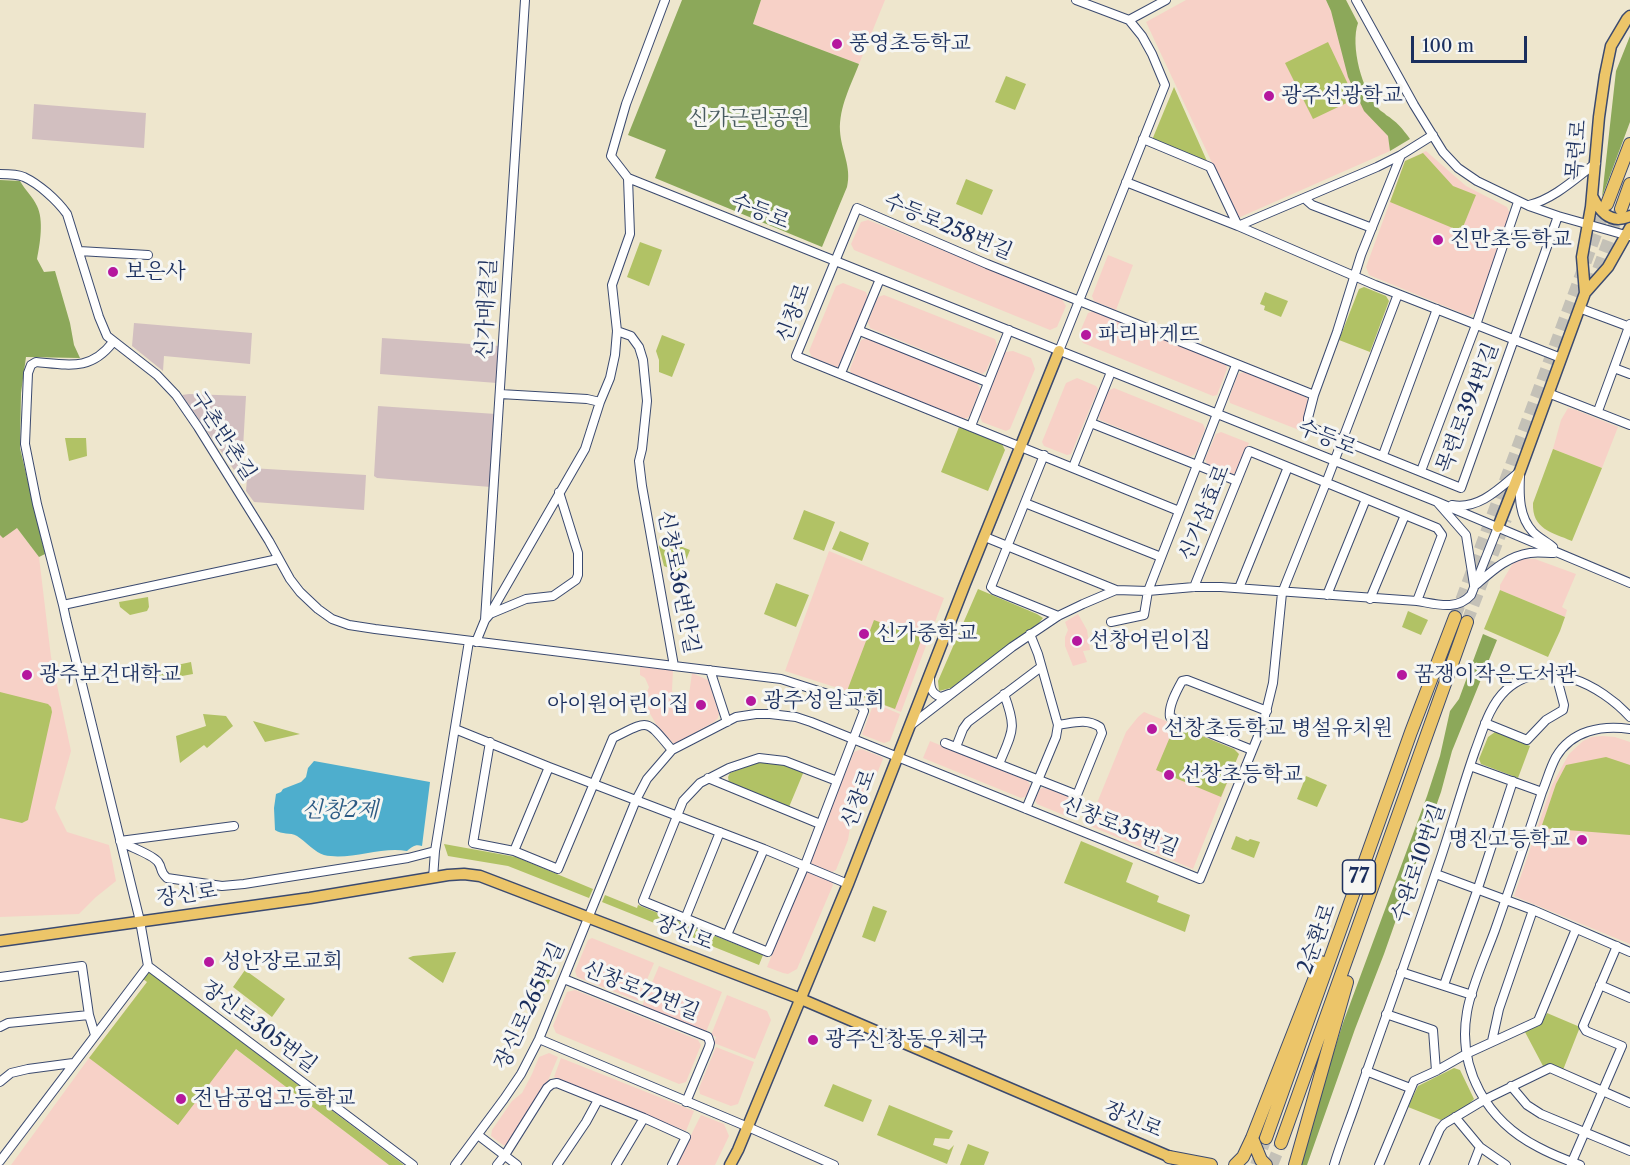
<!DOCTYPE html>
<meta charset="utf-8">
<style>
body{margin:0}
#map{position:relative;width:1630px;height:1165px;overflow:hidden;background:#eee6cd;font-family:"Libre Caslon Text",serif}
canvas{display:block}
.scale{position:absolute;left:1411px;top:36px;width:116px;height:27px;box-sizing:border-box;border:3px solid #1b2f5e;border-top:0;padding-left:8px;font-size:18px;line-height:21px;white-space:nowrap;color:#1b2f5e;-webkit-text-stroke:4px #f6f6f2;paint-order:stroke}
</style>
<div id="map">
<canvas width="1630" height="1165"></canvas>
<div class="scale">100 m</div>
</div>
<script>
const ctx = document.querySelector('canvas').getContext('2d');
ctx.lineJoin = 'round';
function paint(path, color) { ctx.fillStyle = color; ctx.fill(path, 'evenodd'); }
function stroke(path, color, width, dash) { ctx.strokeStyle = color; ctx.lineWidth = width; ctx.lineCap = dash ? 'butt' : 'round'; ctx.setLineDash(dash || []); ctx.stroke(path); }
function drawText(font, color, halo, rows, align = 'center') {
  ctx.font = font + ' "Libre Caslon Text","Noto Serif KR",serif'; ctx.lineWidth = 6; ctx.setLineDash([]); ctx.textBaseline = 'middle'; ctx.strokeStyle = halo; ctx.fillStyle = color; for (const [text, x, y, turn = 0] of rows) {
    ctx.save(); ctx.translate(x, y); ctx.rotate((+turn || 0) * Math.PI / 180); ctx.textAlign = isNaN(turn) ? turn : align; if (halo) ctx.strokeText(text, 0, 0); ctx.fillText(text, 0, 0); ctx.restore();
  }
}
paint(new Path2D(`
 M761,0H885L859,64L753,24Z
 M1186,0H1326L1331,11L1364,110L1388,136L1390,151L1238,218L1146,22Z
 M1426,151L1466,186L1507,207L1510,214L1476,312L1469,316L1369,275L1366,267L1405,161Z
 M868,220L1061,298L1066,306L1057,327L1050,330L854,250L851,244L861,222Z
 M1108,255L1133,265L1116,310L1094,301L1092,296Z
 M843,283L866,292L868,298L839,366L837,367L812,357L809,351L836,286Z
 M884,295L995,339L997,345L986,371L982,374L870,328L868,322L878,297Z
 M1093,311L1226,364L1227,369L1217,395L1213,396L1083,343L1079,334L1088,313Z
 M867,338L977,383L980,389L969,417L964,419L851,373L850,369L861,340Z
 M1013,351L1031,358L1035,369L1010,429L1006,431L982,422L980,416L1005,352Z
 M1244,372L1306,397L1310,404L1299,430L1230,403L1229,398L1238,374Z
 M1077,378L1096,386L1098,389L1071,454L1067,455L1044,446L1042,442L1066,383Z
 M1114,388L1203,424L1205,429L1195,454L1190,457L1100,420L1099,416L1108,391Z
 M1568,408L1576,410L1618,427L1602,468L1553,449L1561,420Z
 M1221,432L1249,443L1237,473L1232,474L1207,464L1205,459L1216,434Z
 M0,461L17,528L39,557L51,657L71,751L55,808L67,832L109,845L116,881L96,897L79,914L0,917Z
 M829,551L944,598L901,712L847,691L785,671Z
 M1524,559H1535L1576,574L1562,607L1567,610L1565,617L1500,590V585L1513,563Z
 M1078,614L1087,630L1090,650L1083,651L1087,662L1073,666L1065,646V637L1068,630L1065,622Z
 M640,667L673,670L672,690L674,700L683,714L689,695L692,673L708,680L719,713L718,718L714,722L674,744L656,724L641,698L646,695L649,687L645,678L640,675Z
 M874,703L900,714L890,741L884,743L863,735L862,734Z
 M1144,712L1234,749L1239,754L1193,869L1088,825L1126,732L1138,717Z
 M1602,736L1615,737L1630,742V944L1514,896L1552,785L1569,754L1583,741L1592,737Z
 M930,741L1028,781L1031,788L1027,796L1021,798L923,758Z
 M861,749L882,757L883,759L871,788L863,797L850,828L848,840L836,870L832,872L812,864L810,860L854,752Z
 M1044,787L1069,797L1071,803L1066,816L1037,804L1035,800L1040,789Z
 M812,871L830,878L833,885L797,969L788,974L783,973L767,967L805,872Z
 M592,938L654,963L638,1001L577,977L575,971L588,940Z
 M659,966L722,992L706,1032L642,1006Z
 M147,982L389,1165H11L89,1058Z
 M575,990L698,1040L701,1045L686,1082L679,1084L556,1033L553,1026L567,992Z
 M727,995L767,1011L771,1020L755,1059L714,1043L716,1037L711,1035Z
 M716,1047L754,1062L738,1104L731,1106L700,1094L699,1088Z
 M549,1053L558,1057L547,1083L507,1145H503L491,1136L492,1130L512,1101L522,1093L532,1074L539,1057Z
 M561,1058L694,1111L686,1131L554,1077Z
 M701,1115L724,1124L729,1136L715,1165H676Z`), '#f7d1c7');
paint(new Path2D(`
 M34,104L146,113L144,148L32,139Z
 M134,323L252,333L250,364L164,356L163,371L132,346Z
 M382,338L500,346L497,383L380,374Z
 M189,394L246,396L242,465L234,470L182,395Z
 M378,406L496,414L491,487L377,478L374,476Z
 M248,465L251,468L366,475L364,510L254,502L246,491Z`), '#d2bfc0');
paint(new Path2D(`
 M1328,42L1355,99L1313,119L1285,63Z
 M1006,76L1026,84L1015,110L995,102Z
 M1174,87L1207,161L1152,140Z
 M1423,153L1453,186L1476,195L1463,227L1459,230L1455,229L1390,202L1405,161Z
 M966,179L993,190L982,215L956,204Z
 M640,242L662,250L649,286L627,277Z
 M1364,287L1386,296L1389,301L1370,352L1339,340L1359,289Z
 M1265,292L1288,301L1281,317L1264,310L1265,306L1260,304Z
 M662,335L685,344L672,377L659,372V360L656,351Z
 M959,427L1002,444L1005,450L988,491L941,472Z
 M65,438H86L87,456L69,461Z
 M1553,449L1602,468L1572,541C1551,532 1532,529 1533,503Z
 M804,510L835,522L824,551L793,539Z
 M840,531L869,543L862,561L832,549Z
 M662,539L690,550L681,573L664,566L659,547Z
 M776,583L809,595L796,627L764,614Z
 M978,589L1037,614L1043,618L1038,624L951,688L939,691L938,681Z
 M1500,590L1565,617L1560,631L1548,657L1484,629Z
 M148,597L149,607L147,611L130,615L120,607L119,602Z
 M1408,611L1428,620L1421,635L1402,627Z
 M874,620L922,638L895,709L847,691Z
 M191,662L193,674L160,680L158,669Z
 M0,692L48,704L51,707L52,712L28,820L22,823L0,818Z
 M203,714L226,716L233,726L207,748L204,745L180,763L176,736L206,726Z
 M253,721L300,734L265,742Z
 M1175,725L1234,749L1239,754L1221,797L1156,770Z
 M1495,732L1530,746L1518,778L1481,764L1479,759L1488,737Z
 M1606,757L1630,765V835L1541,828L1556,784L1566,765Z
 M759,762L779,763L804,771L789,807L729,783L728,777L730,773Z
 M1306,776L1327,785L1317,807L1297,799Z
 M1236,836L1248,841L1250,839L1260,842L1254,858L1231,849Z
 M1081,841L1133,863L1126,882L1159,896L1157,902L1190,915L1185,932L1064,883Z
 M444,844L516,857L593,889L589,898L508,866L448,856Z
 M605,895L637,908L638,905L763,955L759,965L602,902Z
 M873,906L887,911L875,942L862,937Z
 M456,952L443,983L408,958L413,956Z
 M245,970L285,999L272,1017L233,987Z
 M539,970L552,975L542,1000L529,994Z
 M149,972L404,1165H389L236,1049L178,1125L89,1058L147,982L143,979Z
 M1547,1013L1580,1027L1563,1070L1550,1065L1543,1066L1525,1032L1541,1024Z
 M1454,1068L1460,1070L1474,1099L1468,1105L1441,1120L1408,1107L1418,1086Z
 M833,1084L872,1100L863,1122L824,1106Z
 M889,1105L953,1131L949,1139L935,1138L933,1145L949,1150L954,1145L947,1164L877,1135Z
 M968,1144L989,1152L984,1165H960Z`), '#b1c265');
paint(new Path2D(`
 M682,0H761L753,24L859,64C851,85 839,107 840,131C841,150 852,167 847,187L822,247L655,178L666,150L628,135Z
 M1326,0H1346L1358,23C1350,46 1362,91 1379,109C1380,111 1385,113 1386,115C1396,121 1403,129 1410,139L1390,151L1388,136L1364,111L1348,77L1331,11Z
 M1630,36V122L1602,197L1616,71Z
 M0,180L20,181C25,190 33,197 37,206C44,220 40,244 37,259L44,272L55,271L70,323L74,345L80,358L26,357L21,393L20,448L45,554L39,557L17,528L3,538L0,535Z
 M1483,634L1497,640L1452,751L1441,792L1384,954L1355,1029L1307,1165H1298L1343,1023L1427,796L1440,756L1450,711L1459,699Z`), '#8ca85a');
paint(new Path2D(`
 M314,761L430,782L422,846C415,844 412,847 407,851C381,846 350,861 324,855C316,853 305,841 297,836C290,832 282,835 275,830L274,808L276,794L281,792L283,789L301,782L306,777L308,768Z`), '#4eaecd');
stroke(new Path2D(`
 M1592,286L1620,209
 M1455,617L1607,204
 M1467,622L1506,519
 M1256,1165L1266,1138
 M1272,1165L1281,1143`), '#c4c1b7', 12, [12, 6]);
const minor = new Path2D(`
 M1356,0L1414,105L1443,152L1458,168L1477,181L1529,206L1558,216L1629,236
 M1129,20L1166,0
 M1433,135L1401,155L1361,255L1337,332L1314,395L1308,418V424L1312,428L1461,488L1558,216
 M1143,139L1210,167L1238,226L1377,167L1401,155
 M0,174C7,174 17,174 24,177C39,184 57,200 67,214L99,317L107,336L157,375L176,395L198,427L269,541L290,579L300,592L318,609L332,619L349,625L375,629L674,666
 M628,178L1435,501L1630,583
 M628,178L611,156L626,104L665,0
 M1126,182L1238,226L1375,285L1561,358
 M1304,198L1312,205L1372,228
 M1529,205C1554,199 1576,178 1596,163
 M79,251L148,255
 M1579,308L1630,327
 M617,331L631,336L639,347L643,360L647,401L642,449L639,461L642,486L674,666L781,679L853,702L862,707L864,711L805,865L768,952L643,901L683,801L700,783L729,768L759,758L785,761L837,781
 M860,331L987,382
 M1059,351L1165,85L1152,54L1142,36L1129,20L1076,0
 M1614,368L1630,374
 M841,373L880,279
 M1548,393L1630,425
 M500,394L587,399L600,402
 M1598,411L1630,324
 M1091,423L1237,481
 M971,426L1009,330
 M1044,455L991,587L994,590L1058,616
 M1383,455L1437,309
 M1073,467L1111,372
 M1421,471L1476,325L1518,202
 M1520,476C1519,496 1519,517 1533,532C1539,538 1547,542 1553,547
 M1025,503L1161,557
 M1438,503L1466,535L1474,585
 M1452,505C1479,510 1500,488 1519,472
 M1179,511L796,356L857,208L987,264L1314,395
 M985,537L1116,590
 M278,559L63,605L66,619L140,921L148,966L413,1165
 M1477,584C1492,571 1508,556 1530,553C1537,552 1546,553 1554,553
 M1194,587L1249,451L1437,528L1442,535L1417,601
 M1239,588L1288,467
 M1327,595L1366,499
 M1370,599L1405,515
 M63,605L37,504L25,444L28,373L31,365L36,362C69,365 91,371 113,342
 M490,614L526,599L553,596L576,580L578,575V553L559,492
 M485,620L525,0
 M1111,622L1144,615L1148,591L1236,365
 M476,642L485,620L490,614L585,449L600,402L610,378L615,355L617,331L612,285L630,234L628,178
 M710,670L727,722
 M930,678C930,687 931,694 941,697L949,694
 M1485,723L1527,740L1546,720L1563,710L1564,705L1556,675
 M911,725L1012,647L1058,616L1083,604L1116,590L1148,591L1194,587H1221L1417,601C1436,604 1457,611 1471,595L1498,527
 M455,729L549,767L764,849L848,884
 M490,742L473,843L514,851L558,869L613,738C650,720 645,718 672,750
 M945,743L1077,795L1102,733L1100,727C1086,718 1073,723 1058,725
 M956,747L963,729L968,722L1041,667
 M1252,750L1170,717C1168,706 1177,690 1182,681L1187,680L1267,711
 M999,764C1013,730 1017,729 1004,694
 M1470,766L1542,792
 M708,778L820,824
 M1026,809L1056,737L1058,725L1038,654L1030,634
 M120,841C129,847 152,854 158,862C163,869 159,871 167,878L222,886L244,884L408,858L435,851
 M120,841L234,826
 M514,851L549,767
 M1436,874L1533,910L1630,952
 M433,878L435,851L469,641
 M685,919L720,832
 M727,935L764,849
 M1401,972L1472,995
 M0,977L82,966L89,1015L95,1035
 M564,979L708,1037L710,1043L709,1047L686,1102
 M1444,985L1478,888L1513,781
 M1600,985L1630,998
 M1386,1014L1433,1030L1436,1071
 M0,1027L8,1023L89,1015
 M539,1039L748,1127L834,1165
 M1492,1041L1499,1009L1533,910
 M1366,1071L1410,1088
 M0,1082L11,1073L28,1069L73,1063
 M1511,1086L1527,1105L1541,1114L1630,1151
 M1455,1117L1480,1147L1506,1165
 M478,1135L517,1165
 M0,1161L148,966
 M1571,1164L1622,1046L1586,1031L1583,1026L1617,946
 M455,1165L504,1099L521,1074L539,1039L636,800L647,779L672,750L736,717L756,714H770L796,717L811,722L1200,879L1263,724L1273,683L1282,593L1326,483L1398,294
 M497,1165L505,1155L547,1088L552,1084L557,1083L644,1118L686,1137L672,1165
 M557,1165L586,1122L598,1100
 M616,1165L644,1118
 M1334,1165C1340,1145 1348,1125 1355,1105C1382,1027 1410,950 1436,872C1450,832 1461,791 1475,751C1483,730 1489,706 1506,690C1544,655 1601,685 1630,717
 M1379,1165L1414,1081L1436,1071L1466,1054L1538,1021L1576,929
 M1424,1165L1440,1129L1444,1124L1484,1100L1550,1068L1630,1103
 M1473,1165L1480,1147
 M1580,1165C1566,1160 1551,1154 1538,1147C1487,1121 1457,1069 1467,1012C1471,987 1486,955 1495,930C1511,884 1527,838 1542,792C1547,780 1550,768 1556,757C1572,730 1602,725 1630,729`);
const major = new Path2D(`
 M1592,196C1600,212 1611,225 1630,216
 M1585,293L1582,257L1591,207L1599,117L1605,75L1611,46L1627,19L1630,16
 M1498,527L1520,471L1585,293L1608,267L1630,228
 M0,941L310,898L448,875L464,874L480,876L801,999L1175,1159
 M730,1165L738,1150L848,884L965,584L1059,351`);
const highway = new Path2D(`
 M1607,204L1630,144
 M1621,209L1630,184
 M1252,1138L1261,1160L1266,1165
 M1266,1138L1411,732L1455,617
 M1281,1143L1467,622
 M1169,1157L1211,1165
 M1235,1165L1243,1157L1252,1138L1321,962
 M1295,1165L1347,982`);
stroke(minor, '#3b4a6f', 10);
stroke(major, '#3b4a6f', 13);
stroke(highway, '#3b4a6f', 14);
stroke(minor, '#fff', 8);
stroke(major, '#ecc569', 10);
stroke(highway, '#ecc569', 12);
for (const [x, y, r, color] of [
 [837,44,6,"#b5179e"],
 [1269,96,6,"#b5179e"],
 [1438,240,6,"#b5179e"],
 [113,272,6,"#b5179e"],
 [1086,335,6,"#b5179e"],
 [864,634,6,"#b5179e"],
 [1077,641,6,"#b5179e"],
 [27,675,6,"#b5179e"],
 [1402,675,6,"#b5179e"],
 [751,701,6,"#b5179e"],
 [701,705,6,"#b5179e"],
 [1152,729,6,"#b5179e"],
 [1169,775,6,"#b5179e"],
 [1582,840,6,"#b5179e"],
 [209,962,6,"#b5179e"],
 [813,1040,6,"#b5179e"],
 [181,1099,6,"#b5179e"]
]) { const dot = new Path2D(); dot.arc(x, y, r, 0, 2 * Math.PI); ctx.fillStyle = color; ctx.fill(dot); stroke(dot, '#f6f6f2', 2); }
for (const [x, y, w] of [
 [1359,877,33]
]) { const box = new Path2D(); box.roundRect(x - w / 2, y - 17, w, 34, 4.5); ctx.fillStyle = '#f6f6f2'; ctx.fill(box); stroke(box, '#1b2f5e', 1.5); }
drawText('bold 20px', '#1b2f5e', null, [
 ["77",1359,877]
]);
drawText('21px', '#1b2f5e', '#f6f6f2', [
 ["풍영초등학교",849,44],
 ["광주선광학교",1281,96],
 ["진만초등학교",1450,240],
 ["보은사",125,272],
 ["파리바게뜨",1098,335],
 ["신가중학교",876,634],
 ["선창어린이집",1089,641],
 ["광주보건대학교",39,675],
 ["꿈쟁이작은도서관",1414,675],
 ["광주성일교회",763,701],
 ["아이원어린이집",689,705,"right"],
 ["선창초등학교 병설유치원",1164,729],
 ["선창초등학교",1181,775],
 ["명진고등학교",1570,840,"right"],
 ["성안장로교회",221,962],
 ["광주신창동우체국",825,1040],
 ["전남공업고등학교",193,1099]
], 'left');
drawText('21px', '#485b60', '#f6f6f2', [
 ["신가근린공원",749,119]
]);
drawText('21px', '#1b2f5e', '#f6f6f2', [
 ["목련로",1577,150,-85],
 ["수등로",760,212,22],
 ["수등로258번길",948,227,23],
 ["신가매결길",487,309,-87],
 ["신창로",794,313,-70],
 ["목련로394번길",1468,408,-69],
 ["구촌반촌길",223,436,57],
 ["수등로",1327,438,22],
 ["신가삼효로",1205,513,-68],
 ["신창로36번안길",678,582,79],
 ["신창로",859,799,-69],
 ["신창로35번길",1120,827,22],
 ["수완로10번길",1419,863,-71],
 ["장신로",187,895,-8],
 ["장신로",684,933,22],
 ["2순환로",1317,939,-70],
 ["신창로72번길",641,991,22],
 ["장신로265번길",530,1006,-65],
 ["장신로305번길",259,1027,37],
 ["장신로",1133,1120,23]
]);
drawText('italic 22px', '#2d5b85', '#f6f6f2', [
 ["신창2제",340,811]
]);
</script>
